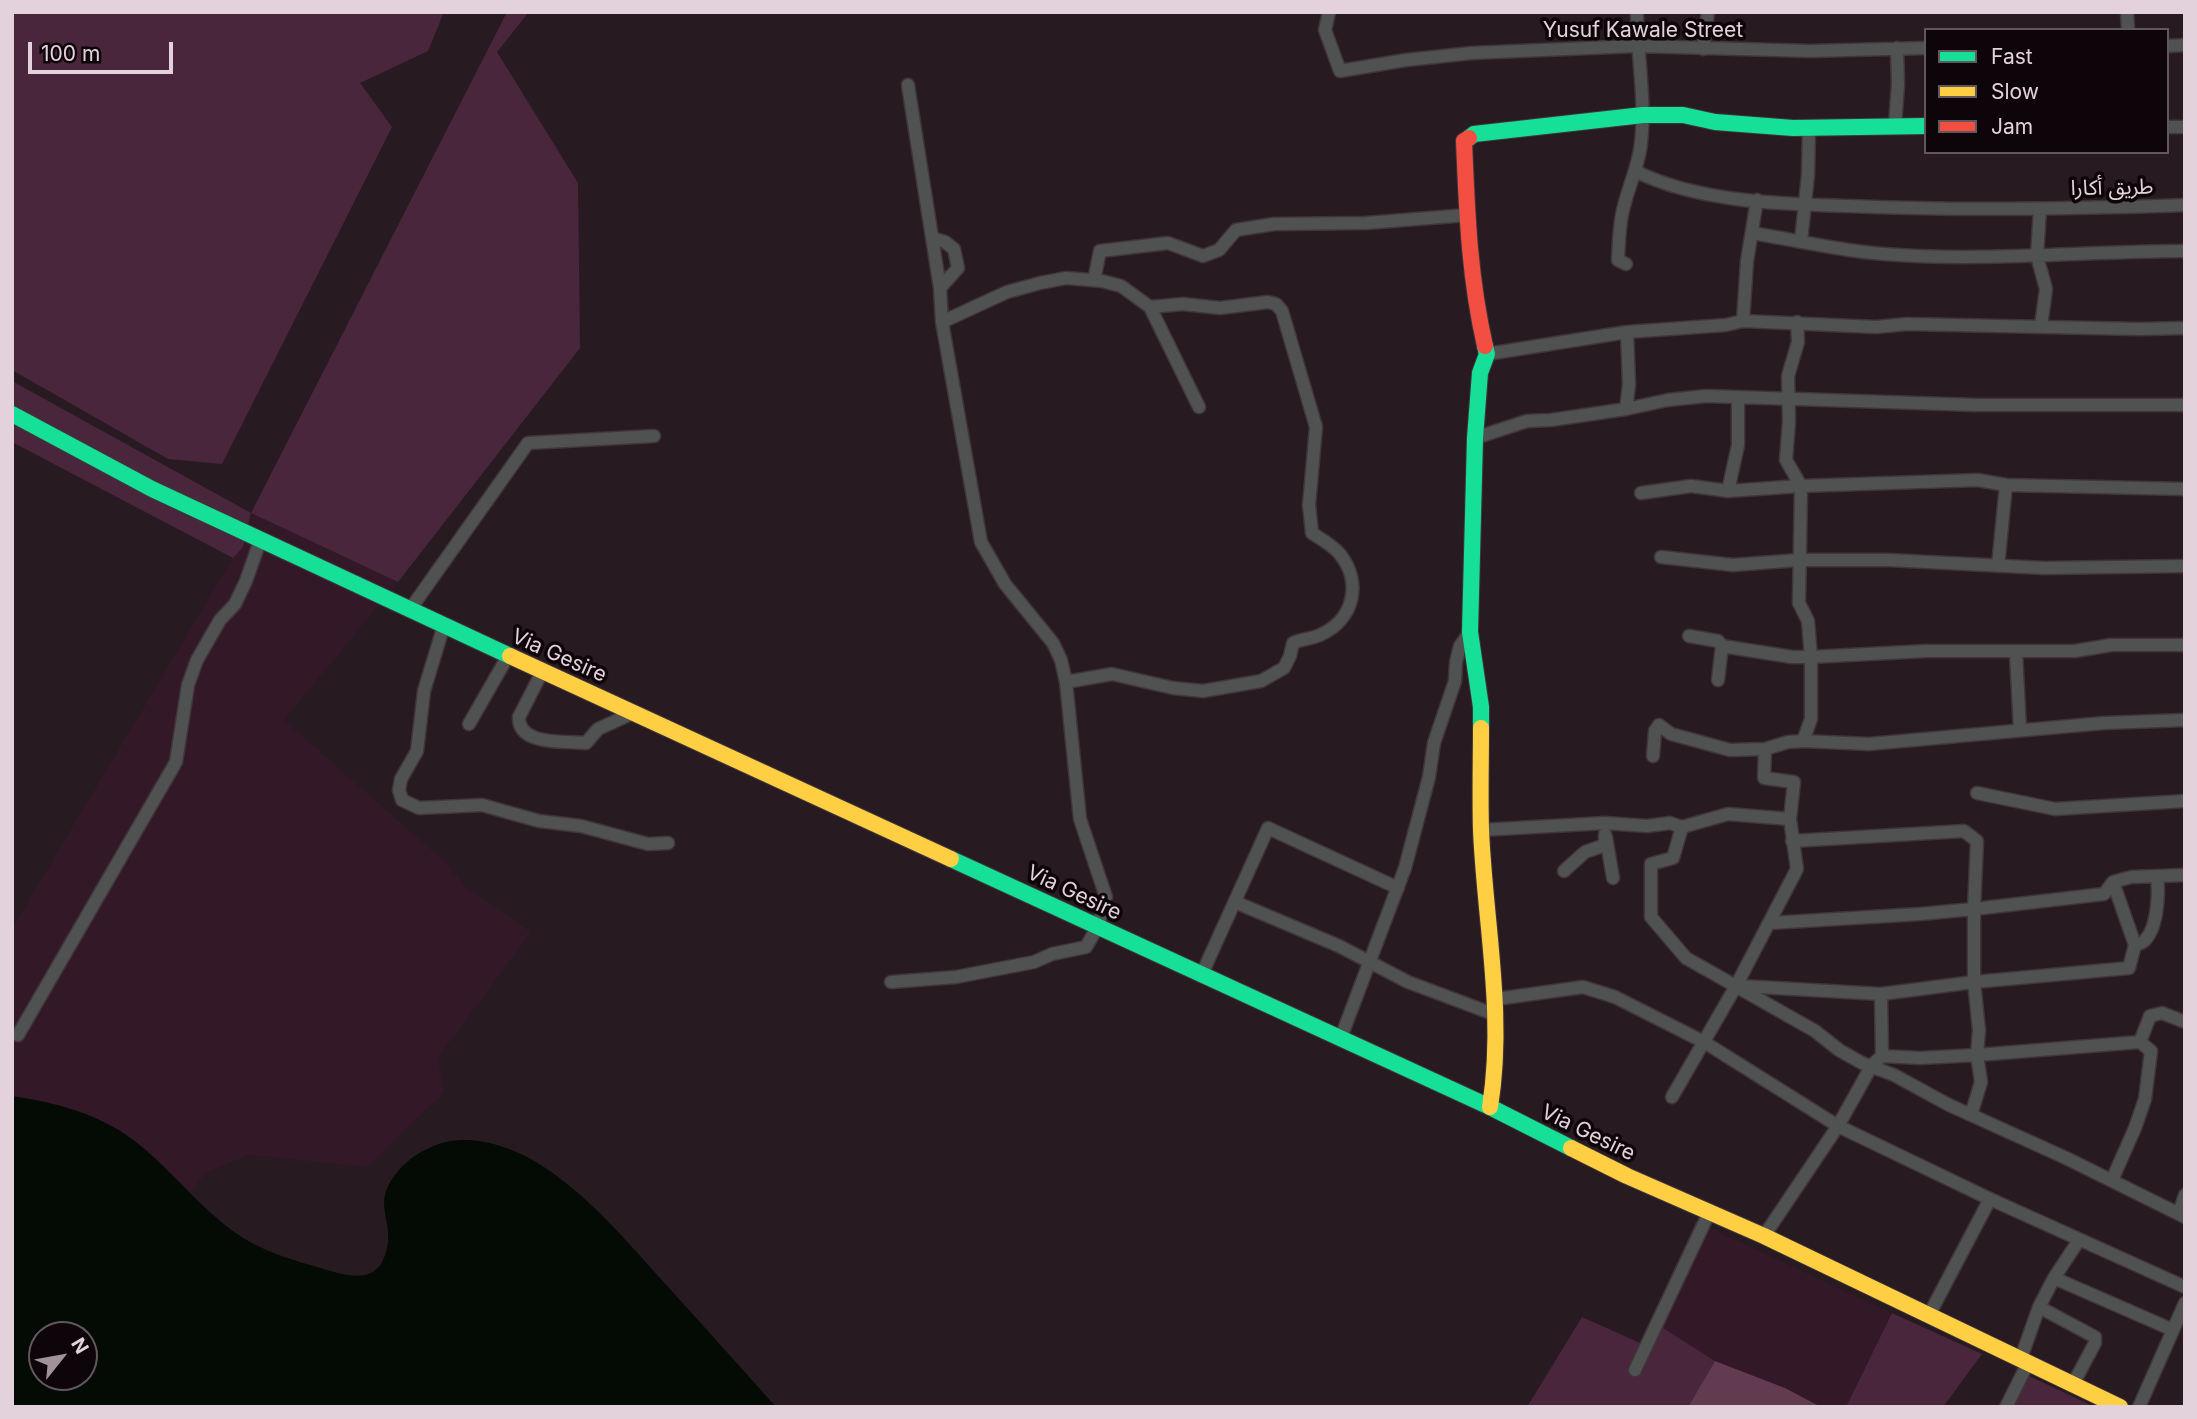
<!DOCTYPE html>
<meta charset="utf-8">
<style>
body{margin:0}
#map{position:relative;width:2197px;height:1419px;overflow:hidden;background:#271a21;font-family:Inter,sans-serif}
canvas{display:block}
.frame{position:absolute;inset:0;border:14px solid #e3d2db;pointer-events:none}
.legend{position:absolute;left:1924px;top:28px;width:245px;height:126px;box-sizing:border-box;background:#0e050a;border:2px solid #63575e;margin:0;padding:9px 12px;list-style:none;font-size:21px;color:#e3d2db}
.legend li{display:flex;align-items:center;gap:14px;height:35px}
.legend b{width:35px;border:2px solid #63575e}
.north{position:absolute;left:28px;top:1321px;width:70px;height:70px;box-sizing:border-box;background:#0e050a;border:2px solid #63575e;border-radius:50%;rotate:59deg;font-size:19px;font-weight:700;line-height:28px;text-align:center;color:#e3d2db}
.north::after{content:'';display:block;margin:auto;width:24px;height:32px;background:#a1929a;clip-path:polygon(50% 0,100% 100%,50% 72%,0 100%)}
.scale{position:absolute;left:28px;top:42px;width:145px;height:32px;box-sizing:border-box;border:4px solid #e3d2db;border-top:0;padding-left:9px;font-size:21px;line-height:24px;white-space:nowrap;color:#e3d2db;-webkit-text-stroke:5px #0e050a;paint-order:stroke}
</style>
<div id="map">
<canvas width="2197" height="1419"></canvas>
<div class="frame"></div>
<ul class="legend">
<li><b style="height:9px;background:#16e098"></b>Fast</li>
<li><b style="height:9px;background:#ffcf43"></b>Slow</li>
<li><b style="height:9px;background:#f24e42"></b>Jam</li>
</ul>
<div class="north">N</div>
<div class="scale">100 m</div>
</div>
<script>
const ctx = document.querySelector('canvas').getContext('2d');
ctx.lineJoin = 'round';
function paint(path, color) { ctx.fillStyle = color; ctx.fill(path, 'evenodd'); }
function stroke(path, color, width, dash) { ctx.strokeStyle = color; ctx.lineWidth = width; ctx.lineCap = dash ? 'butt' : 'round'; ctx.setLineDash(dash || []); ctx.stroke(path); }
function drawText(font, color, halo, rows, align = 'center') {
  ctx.font = font + ' Inter,"Noto Sans Arabic",sans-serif'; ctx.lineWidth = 7; ctx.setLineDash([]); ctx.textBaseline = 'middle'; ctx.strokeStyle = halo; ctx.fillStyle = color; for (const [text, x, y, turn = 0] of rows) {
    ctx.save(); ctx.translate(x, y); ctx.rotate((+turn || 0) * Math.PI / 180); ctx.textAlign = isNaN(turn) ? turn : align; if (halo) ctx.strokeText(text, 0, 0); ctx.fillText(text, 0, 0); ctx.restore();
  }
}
paint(new Path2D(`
 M251,513L398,582L284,720L442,859L468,889L531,932L438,1058L444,1092L367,1167L249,1155L207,1172L190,1192L143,1147L121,1132L90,1115L47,1102L12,1096V928L233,558L243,547Z
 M1706,1226L1892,1313L1846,1407H1821L1785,1388L1715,1361L1658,1326Z`), '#331828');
paint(new Path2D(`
 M12,12H444L428,51L360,83L392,127L222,464L168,459L12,370Z
 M507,12H529L497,52L578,183L580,348L398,582L251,513L243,547L233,558L12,442V381L251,513Z
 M1696,1222L1706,1226L1658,1325L1715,1361L1688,1407H1527L1582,1317L1640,1343Z
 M1892,1313L1982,1354L1943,1407H1846Z
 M2025,1374L2095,1407H2005Z`), '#4a263c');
paint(new Path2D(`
 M1715,1361L1785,1388L1821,1407H1688Z`), '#633b51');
paint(new Path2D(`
 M12,1096C51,1102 88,1111 122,1132C168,1162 203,1216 250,1242C272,1254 296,1261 320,1268C341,1274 373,1286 384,1258C387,1250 389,1241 388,1232C387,1217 381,1206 386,1191C397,1162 431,1141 461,1140C486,1139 515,1149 536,1162C585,1192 621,1235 659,1277C698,1320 737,1363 776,1407H12ZM42,1335H84V1377H42Z`), '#040a04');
const street = new Path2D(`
 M1329,12L1325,30L1340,71L1406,60L1472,53L1637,46L1810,51L1926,48
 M2127,12L2128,30
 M2167,46L2185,45
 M1703,49L1708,12
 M1895,125L1898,84L1897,48
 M2167,127H2185
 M1635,171C1697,202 1780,204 1849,206C1961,211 2073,209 2185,205
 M2040,209L2037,256L2046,289L2041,326
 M1752,233C1796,240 1840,251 1884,254C1984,262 2085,251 2185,251
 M932,238L945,242L954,249L958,268L940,288
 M1801,241L1808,175L1809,128
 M1626,264L1618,260C1619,243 1619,223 1624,206C1629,185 1639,165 1641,143C1646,100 1637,56 1637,12
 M1094,280L1100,251L1168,243L1203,256L1219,250L1236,230L1274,224L1366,223L1467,215
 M1743,321L1747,261L1757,200
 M942,322L1007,292L1040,283L1066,278L1102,281L1121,286L1150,307L1199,407
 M1797,322L1798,342L1788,376L1789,421L1786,460L1801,486L1799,603L1808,621L1811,657V719L1803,741
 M1487,354L1627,332L1726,325L1743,321L1876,327L1907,324L2139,329L2185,328
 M1626,409L1629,385L1627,332
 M1475,438L1527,421L1551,420L1626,409L1668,400L1706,396L1976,405H2185
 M1728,491L1738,445V399
 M1641,493L1691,486L1728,491L1801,486L1978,480L2006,485L2185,489
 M1661,557L1733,565L1799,560H1889L2044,568L2185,566
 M1998,566L2006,485
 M409,611L528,443L654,436
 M444,625L424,691L417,751L401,779L399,790L402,800L419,808L482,805L539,821L581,826L648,844L668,843
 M1689,636L1718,641L1722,646L1792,657H1811L1926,651H2075L2111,645H2185
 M2016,653L2020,730
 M543,670L519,717C518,746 565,741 586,743L598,729L633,713
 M1718,680L1722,646
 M1066,682L1112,674L1173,688L1203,691L1261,681L1284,668L1290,656L1293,643C1301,639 1311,639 1320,635C1354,620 1363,582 1339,553C1332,545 1321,539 1312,533L1309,505L1316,427L1282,311L1276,304L1268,302L1220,308L1183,304L1150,307
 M469,724L508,656
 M1653,756L1655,731L1659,725L1671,734L1730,750L1765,749L1788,742L1803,741L1869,744L2104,723L2185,720
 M1977,793L2055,809L2185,801
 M1682,827L1673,858L1651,864V917L1686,958L1815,1031L1839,1050L1862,1063L1894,1075L1949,1105L2066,1158L2185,1217
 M1481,830L1605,823L1647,826L1670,823L1682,827L1728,814L1790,819
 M1606,837L1613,878
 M1564,871L1585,852L1605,845V834
 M1235,902L1339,946L1408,982L1496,1015
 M1770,923L1920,914L1974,909L1977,841L1964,831L1792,841
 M2135,945C2138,944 2143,943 2145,940C2158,927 2159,892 2157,876
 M1201,976L1268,828L1398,888
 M891,982L956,977L1034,962L1052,954L1086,947L1098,926L1106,897L1080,819L1066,682L1061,660L1053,643L1005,584L981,542L942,322L940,288L908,85
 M1741,986L1881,994L1974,982L2129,968L2135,945L2113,882L2131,877L2185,875
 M1881,994L1882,1056
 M1496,999L1583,987L1615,997L1704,1042L1838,1126L1990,1199L2185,1287
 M18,1035L176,762L188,685L197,660L220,620L235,604L246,581L260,541
 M1340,1040L1405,868L1429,777L1434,743L1455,681L1456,662L1460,646L1470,632
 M1672,1097L1736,986L1797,869L1790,819L1794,782L1764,778L1765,749
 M1971,1115L1981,1082L1977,1055L1979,1030L1974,982V909L2104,894L2113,882
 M2112,1180L2135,1128L2145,1099L2151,1051L2140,1042L2150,1016L2162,1013L2185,1022
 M2179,1213L2185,1195
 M1764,1236L1838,1126L1872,1065L1882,1056L1920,1058L1977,1055L2140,1042
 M2054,1278L2173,1330
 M2039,1307L2095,1337V1343L2072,1386
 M1929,1315L1990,1199
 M2021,1358L2039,1307L2054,1278L2079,1240
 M1635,1370L1709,1213
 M2006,1407L2028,1363
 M2139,1407L2185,1303`);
const fast = new Path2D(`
 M1469,138L1474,134L1643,115H1683L1715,122L1793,128L1926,126
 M12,414L152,489L510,656
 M1481,728V707L1470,632L1475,438L1480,373L1487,354L1485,346
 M951,859L1490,1107L1571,1148`);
const slow = new Path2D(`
 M510,656L951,859
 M1481,728C1481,762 1480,796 1481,830C1485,923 1505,1014 1490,1107
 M1571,1148L1627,1176L1764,1236L2120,1407`);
const jam = new Path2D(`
 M1469,138L1464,141C1467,212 1469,276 1485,346`);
stroke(street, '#40353b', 15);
stroke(fast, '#40353b', 18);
stroke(slow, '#40353b', 18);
stroke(jam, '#40353b', 18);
stroke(street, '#4f5250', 12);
stroke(fast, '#16e098', 16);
stroke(slow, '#ffcf43', 16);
stroke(jam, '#f24e42', 16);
drawText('21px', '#e3d2db', '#0e050a', [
 ["Yusuf Kawale Street",1643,31],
 ["طريق أكارا",2112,188,-1],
 ["Via Gesire",559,656,24],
 ["Via Gesire",1074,893,25],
 ["Via Gesire",1588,1133,26]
]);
</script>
